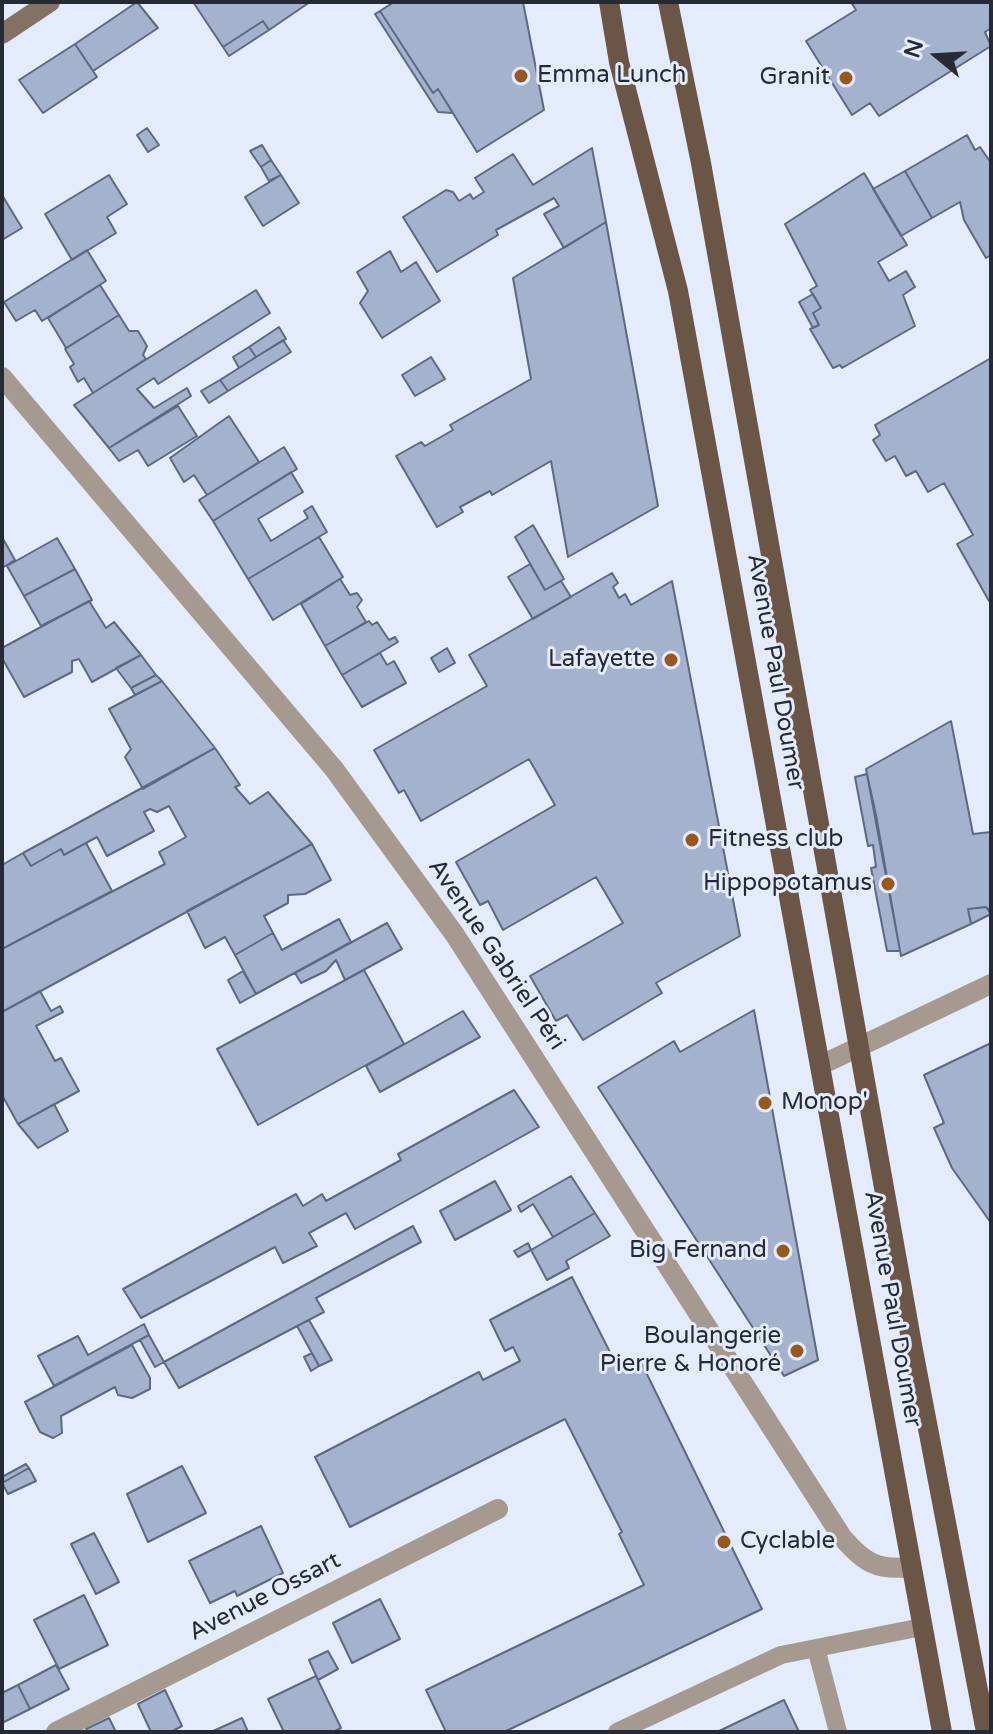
<!DOCTYPE html>
<meta charset="utf-8">
<style>
body{margin:0}
#map{position:relative;width:993px;height:1734px;overflow:hidden;background:#e3ebfd;font-family:"Varela Round",sans-serif}
canvas{display:block}
.frame{position:absolute;inset:0;border:4px solid #252a35;pointer-events:none}
.north{position:absolute;left:897px;top:16px;width:80px;height:80px;-webkit-text-stroke:6px #e3ebfd;paint-order:stroke;rotate:288deg;font-size:22px;font-weight:700;line-height:32px;text-align:center;color:#252a35}
.north::after{content:'';display:block;margin:auto;width:28px;height:36px;background:#252a35;clip-path:polygon(50% 0,100% 100%,50% 72%,0 100%)}
</style>
<div id="map">
<canvas width="993" height="1734"></canvas>
<div class="frame"></div>
<div class="north">N</div>
</div>
<script>
const ctx = document.querySelector('canvas').getContext('2d');
ctx.lineJoin = 'round';
function paint(path, color) { ctx.fillStyle = color; ctx.fill(path, 'evenodd'); }
function stroke(path, color, width, dash) { ctx.strokeStyle = color; ctx.lineWidth = width; ctx.lineCap = dash ? 'butt' : 'round'; ctx.setLineDash(dash || []); ctx.stroke(path); }
function drawText(font, color, halo, rows, align = 'center') {
  ctx.font = font + ' "Varela Round",sans-serif'; ctx.lineWidth = 6; ctx.setLineDash([]); ctx.textBaseline = 'middle'; ctx.strokeStyle = halo; ctx.fillStyle = color; for (const [text, x, y, turn = 0] of rows) {
    ctx.save(); ctx.translate(x, y); ctx.rotate((+turn || 0) * Math.PI / 180); ctx.textAlign = isNaN(turn) ? turn : align; if (halo) ctx.strokeText(text, 0, 0); ctx.fillText(text, 0, 0); ctx.restore();
  }
}
const building = new Path2D(`
 M137,2L158,28L93,71L75,44Z
 M193,2H310L269,30L263,21L223,47Z
 M394,2H523L544,110L477,152L438,89L433,93L380,11Z
 M851,2H991V28L985,32L991,46L879,116L870,103L852,115L806,41L856,10Z
 M380,11L433,93L438,89L453,113L438,112L375,14Z
 M263,21L269,30L229,56L223,47Z
 M75,44L97,77L43,113L19,80Z
 M147,128L159,145L148,152L137,135Z
 M967,135L975,150L980,147L991,163V255L986,258L964,220L960,202L932,218L905,171Z
 M262,145L271,160L261,167L250,151Z
 M592,148L606,222L564,248L544,214L559,206L554,198L496,230L498,235L437,272L403,217L446,190L453,192L459,201L470,194L473,199L484,192L475,178L513,154L533,185Z
 M271,160L281,175L269,181L261,167Z
 M905,171L932,218L901,236L873,189Z
 M864,173L907,245L878,262L889,281L906,271L915,287L903,295L915,326L842,368L840,365L833,368L810,329L819,325L813,313L821,308L810,290L817,286L785,224Z
 M109,175L127,204L107,217L116,233L72,260L45,214Z
 M281,175L299,203L263,226L245,197Z
 M2,195L22,228L2,240Z
 M606,222L658,506L568,557L551,461L492,495L490,491L460,507L463,512L437,527L396,456L421,442L425,446L453,430L450,425L531,379L513,278Z
 M87,250L106,281L42,321L35,310L16,321L4,302Z
 M390,251L401,272L416,262L440,301L382,338L360,303L368,291L357,272Z
 M100,285L119,315L66,348L48,318Z
 M256,290L270,313L158,384L154,378L137,389L154,408L187,388L191,396L109,448L74,405Z
 M813,294L821,308L813,313L819,325L813,328L799,302Z
 M119,315L129,331H138L147,346L143,355L146,359L93,393L84,378L78,382L70,367L74,364L65,349Z
 M279,327L286,339L256,357L249,347Z
 M283,340L291,352L228,391L220,380Z
 M249,347L256,357L239,368L233,357Z
 M431,357L445,379L415,396L402,375Z
 M991,358V600L989,601L957,544L973,535L944,483L928,492L916,471L906,476L895,456L886,461L873,440L880,435L875,425Z
 M220,380L228,391L209,403L201,391Z
 M178,406L197,436L148,466L138,450L119,461L109,448Z
 M229,416L259,462L207,495L194,475L184,482L170,458Z
 M284,447L297,469L213,521L199,500Z
 M291,472L303,492L258,519L271,541L308,518L304,511L312,506L327,532L248,579L213,521Z
 M533,525L564,579L545,590L515,537Z
 M2,537L15,560L2,568Z
 M319,537L343,577L273,620L248,579Z
 M57,538L75,569L24,596L7,566Z
 M530,564L545,590L561,581L571,597L533,619L508,577Z
 M75,569L92,600L41,626L24,596Z
 M612,573L618,583L613,587L619,598L625,594L631,605L672,581L740,936L656,983L662,993L583,1040L567,1015L556,1021L530,976L623,923L596,877L503,930L488,901L480,905L456,862L555,805L529,759L421,821L404,790L399,793L374,750L487,686L469,655Z
 M340,579L350,595L357,593L362,600L357,607L366,622L325,646L301,604Z
 M89,601L106,628L114,622L141,655L92,682L79,659L72,661V672L24,697L2,658V648Z
 M369,621L372,625L377,622L389,640L395,637L398,642L342,675L325,646Z
 M447,648L455,663L439,672L431,658Z
 M380,653L387,665L394,661L406,683L362,707L342,675Z
 M141,655L156,675L131,688L116,668Z
 M156,675L162,681L135,695L131,688Z
 M162,681L215,748L143,789L125,757L131,749L109,709Z
 M951,721L973,834L991,832V911L986,907L968,909L971,924L901,956L866,769Z
 M215,748L240,785L235,787L250,804L268,792L312,844L2,1012V949L165,864L159,852L186,837L169,806L157,812L150,809L144,812L154,831L107,856L97,837L64,855L61,849L31,866L23,853Z
 M867,774L876,815L900,951H887L871,868L876,867L873,845L868,846L855,777Z
 M86,843L112,891L2,949V865L23,853L31,866L61,849L64,855Z
 M312,844L331,880L305,894L288,895V903L264,916L273,933L235,955L225,937L205,948L187,911Z
 M986,907L991,914L971,924L968,909Z
 M339,919L351,942L256,994L235,955L273,933L282,950Z
 M387,923L402,949L345,980L336,960L326,971L301,983L295,973Z
 M364,970L404,1044L258,1125L217,1049Z
 M243,971L256,994L240,1003L228,980Z
 M40,991L51,1011L60,1006L63,1012L36,1026L55,1061L61,1058L79,1091L18,1124L2,1095V1012Z
 M754,1010L818,1360L784,1376L598,1087L674,1041L680,1052Z
 M463,1011L480,1037L380,1092L366,1066Z
 M991,1043V1223L952,1168L934,1128L944,1123L924,1075Z
 M514,1090L539,1127L355,1229L346,1213L309,1233L317,1246L283,1263L275,1247L141,1318L123,1289L296,1194L303,1206L322,1194L326,1201L401,1160L398,1154Z
 M54,1104L68,1131L38,1148L18,1124Z
 M571,1176L595,1213L553,1237L533,1204L521,1212L518,1206Z
 M495,1181L511,1210L455,1240L440,1211Z
 M595,1213L610,1236L566,1261L569,1268L547,1280L531,1250Z
 M413,1226L421,1242L316,1298L324,1312L179,1388L164,1362Z
 M528,1243L531,1250L518,1257L514,1251Z
 M572,1277L619,1370L640,1360L762,1609L504,1732H446L426,1690L644,1585L619,1534L622,1532L565,1419L350,1527L315,1457L479,1372L483,1380L520,1361L513,1347L505,1351L490,1320Z
 M309,1320L332,1360L319,1366L297,1326Z
 M144,1324L149,1335L54,1386L38,1356L78,1336L88,1355Z
 M149,1335L164,1362L155,1367L140,1340Z
 M132,1345L150,1378V1389L132,1398L118,1395L115,1387L61,1416L62,1433L53,1438L40,1432L25,1402Z
 M312,1353L319,1366L311,1371L304,1357Z
 M26,1464L29,1468L2,1483V1477Z
 M182,1466L206,1513L148,1542L127,1494Z
 M29,1468L36,1481L8,1494L2,1483Z
 M261,1526L283,1573L237,1596L235,1591L210,1603L189,1561Z
 M94,1533L119,1582L96,1594L71,1544Z
 M84,1595L108,1645L59,1669L34,1620Z
 M380,1599L400,1639L352,1663L333,1623Z
 M328,1651L338,1669L318,1680L309,1660Z
 M56,1665L69,1689L30,1709L18,1685Z
 M316,1676L341,1728L333,1732H284L268,1699Z
 M18,1685L30,1709L2,1723V1693Z
 M165,1690L182,1726L171,1732H151L138,1704Z
 M784,1700L799,1732H717Z
 M109,1718L116,1732H88L86,1729Z
 M242,1718L248,1732H211Z`);
paint(building, '#a5b2ce');
stroke(building, '#5d6983', 2);
stroke(new Path2D(`
 M816,1648L838,1732
 M617,1732L781,1655L922,1627`), '#a59990', 18);
stroke(new Path2D(`
 M2,377L334,769L455,935L842,1537C863,1562 877,1571 911,1567
 M821,1065L991,984
 M56,1732L498,1509`), '#a59990', 20);
stroke(new Path2D(`
 M2,34L50,2`), '#827164', 20);
stroke(new Path2D(`
 M609,2L619,62L678,291L942,1732
 M668,2L701,163L913,1350L986,1732`), '#6a5546', 20);
for (const [x, y, r, color] of [
 [521,76,8,"#96581d"],
 [846,78,8,"#96581d"],
 [671,660,8,"#96581d"],
 [692,840,8,"#96581d"],
 [888,884,8,"#96581d"],
 [765,1103,8,"#96581d"],
 [783,1251,8,"#96581d"],
 [797,1351,8,"#96581d"],
 [724,1542,8,"#96581d"]
]) { const dot = new Path2D(); dot.arc(x, y, r, 0, 2 * Math.PI); ctx.fillStyle = color; ctx.fill(dot); stroke(dot, '#e3ebfd', 3); }
drawText('24px', '#252a35', '#e3ebfd', [
 ["Emma Lunch",537,76,"left"],
 ["Granit",830,78],
 ["Lafayette",655,660],
 ["Fitness club",708,840,"left"],
 ["Hippopotamus",872,884],
 ["Monop'",781,1103,"left"],
 ["Big Fernand",767,1251],
 ["Boulangerie",781,1337],
 ["Pierre & Honoré",781,1365],
 ["Cyclable",740,1542,"left"]
], 'right');
drawText('24px', '#252a35', '#e3ebfd', [
 ["Avenue Paul Doumer",775,672,80],
 ["Avenue Gabriel Péri",496,955,56],
 ["Avenue Paul Doumer",892,1309,80],
 ["Avenue Ossart",265,1597,-27]
]);
</script>
